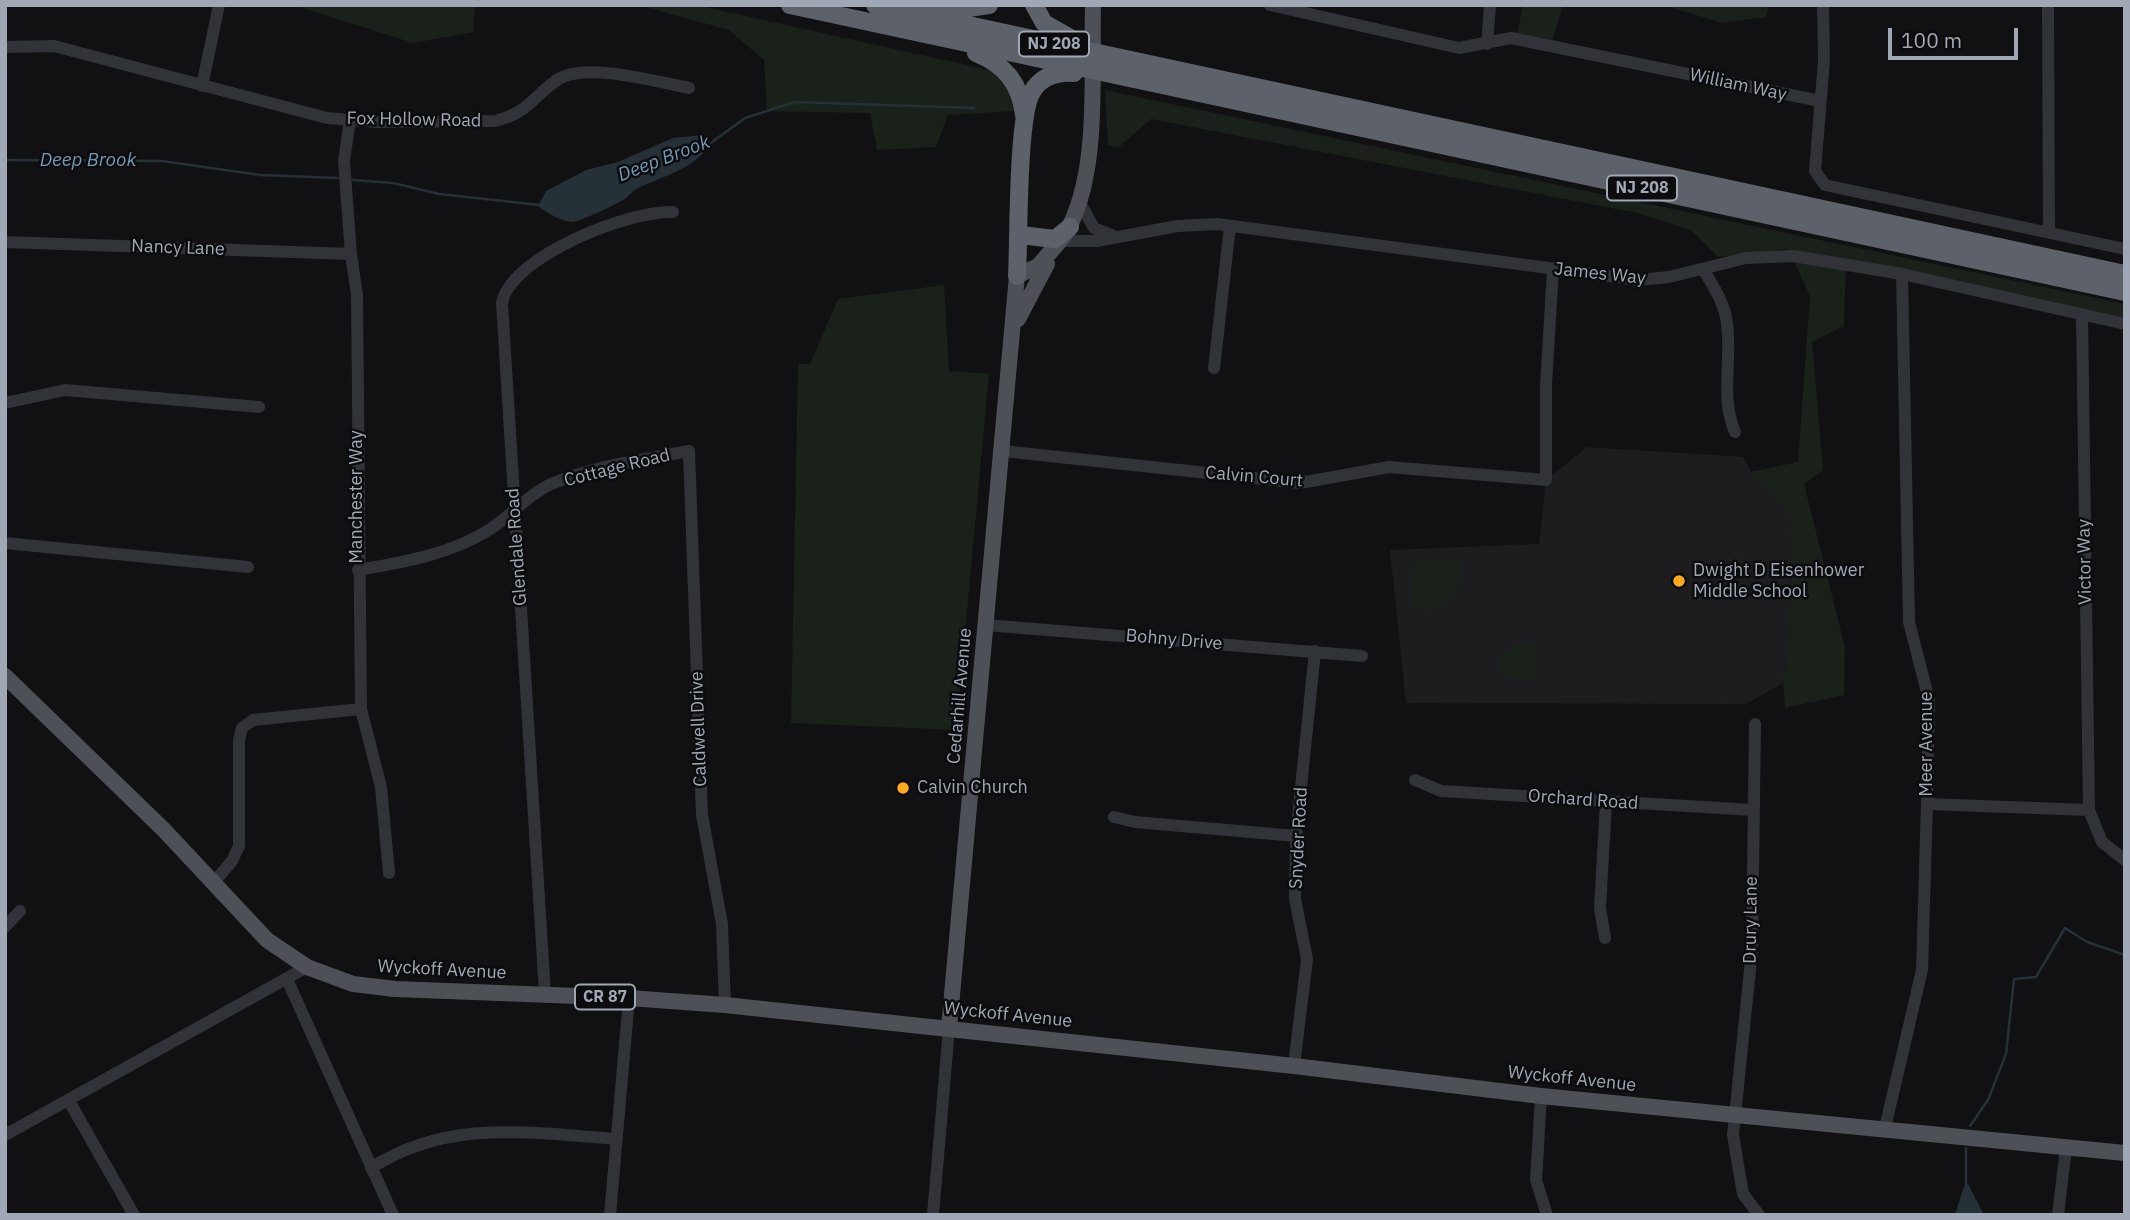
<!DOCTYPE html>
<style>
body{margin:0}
#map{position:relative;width:2130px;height:1220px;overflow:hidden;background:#111113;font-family:"IBM Plex Sans",sans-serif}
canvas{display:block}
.frame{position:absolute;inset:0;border:7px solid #a1a8b5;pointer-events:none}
.scale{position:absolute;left:1888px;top:28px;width:130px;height:32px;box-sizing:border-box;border:4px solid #a1a8b5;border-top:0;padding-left:9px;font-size:21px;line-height:24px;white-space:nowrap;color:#a1a8b5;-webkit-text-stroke:5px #0c0c0e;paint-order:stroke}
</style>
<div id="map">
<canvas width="2130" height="1220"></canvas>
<div class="frame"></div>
<div class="scale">100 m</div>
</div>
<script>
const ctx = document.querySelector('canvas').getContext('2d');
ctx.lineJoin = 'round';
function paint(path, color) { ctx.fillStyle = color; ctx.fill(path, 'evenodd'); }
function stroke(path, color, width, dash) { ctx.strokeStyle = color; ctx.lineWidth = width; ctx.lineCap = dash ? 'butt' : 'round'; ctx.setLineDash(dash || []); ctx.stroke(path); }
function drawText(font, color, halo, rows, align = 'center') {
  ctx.font = font + ' "IBM Plex Sans",sans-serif'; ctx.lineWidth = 5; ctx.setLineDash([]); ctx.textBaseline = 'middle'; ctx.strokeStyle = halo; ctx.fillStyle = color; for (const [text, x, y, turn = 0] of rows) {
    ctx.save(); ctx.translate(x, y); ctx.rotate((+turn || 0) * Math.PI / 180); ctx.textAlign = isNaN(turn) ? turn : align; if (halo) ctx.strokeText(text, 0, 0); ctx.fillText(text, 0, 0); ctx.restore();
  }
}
paint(new Path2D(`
 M1587,447L1743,457L1751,472L1791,514L1790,638L1783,683L1746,704L1406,703L1390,550L1539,544L1546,480Z`), '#1d1d20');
paint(new Path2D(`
 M294,5H475L473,32L413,43Z
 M638,5H696L1003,73L1014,111L948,115L936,147L877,150L870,113L767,111L764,60L729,30Z
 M1523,5H1563L1551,46L1516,39Z
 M1663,5H1769L1766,17L1722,23Z
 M1105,90L2125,304V318L1846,262L1844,326L1812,342L1823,470L1804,484L1845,647L1844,695L1785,708L1783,683L1790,638L1791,514L1751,472L1798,462L1810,296L1788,249L1718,257L1691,230L1637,213L1151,119L1118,148L1108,145Z
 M944,285L949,371L989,374L956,730L791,723L798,364H810L838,299Z
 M1458,559C1467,587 1442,619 1412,608L1409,561Z
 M1526,643L1537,647L1535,679L1504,678L1500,658L1513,644Z`), '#19211a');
paint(new Path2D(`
 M702,135L710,144C695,169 663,176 638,188C633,190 630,195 626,198C620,203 579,222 572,222C562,222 546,212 538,206L546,191L586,170L618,162L673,138Z
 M1966,1180L1984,1215H1955Z`), '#263137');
stroke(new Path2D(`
 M708,145L745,118L795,102L974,108
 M5,160L162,161L260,175L338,178
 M353,180L393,183L439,194L540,205
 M1970,1126L1988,1100L2006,1054L2014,979L2036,977L2065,928L2087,942L2125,955
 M1966,1148V1183`), '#263137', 2.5);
stroke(new Path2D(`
 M1270,5L1459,48L1511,38L1820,101
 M1823,5L1824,60L1815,171L1825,185L2125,249
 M2048,5L2049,233
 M1487,44L1490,5
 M5,47L54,46L327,118L376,122L495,121C530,112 531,98 557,80C584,61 657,82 689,88
 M202,86L219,5
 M350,120L344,161L351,254L357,295L361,709L381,787L389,873
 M1080,203L1094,228L1112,235
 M1060,241H1096L1178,226L1217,224L1639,280L1669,277L1746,258L1793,256L1902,274L2125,324
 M5,242L351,254
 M1703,269C1713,286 1725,303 1727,324C1732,360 1720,398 1735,432
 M2082,314L2089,810L2102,842L2125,860
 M1214,368L1230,226
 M5,403L65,390L259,407
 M1003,451L1300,483L1389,467L1546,480V385L1553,269
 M5,543L248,567
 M358,570C405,562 448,555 489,530C511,516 525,497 549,485C592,466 643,460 689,451L702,815L722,924L725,1005
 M986,625L1362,656
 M1755,724L1752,950L1733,1135L1743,1194L1759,1215
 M1415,780L1441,791L1753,810
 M1927,804L2089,810
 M1114,817L1135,822L1296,836
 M214,882L232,861L239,846V740L242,728L253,720L361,709
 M5,927L20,911
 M1605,938L1600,908L1606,803
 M287,979L393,1215
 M545,994L502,303C511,256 630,210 673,212
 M1294,1066L1307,959L1295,899L1296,836L1315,651
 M1541,1096L1536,1180L1547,1215
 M69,1101L134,1215
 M1885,1128L1922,970L1927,804L1929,700L1909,622L1902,274
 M5,1135L307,967
 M371,1168C449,1118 529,1133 617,1139
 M610,1215L629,998
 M933,1215L949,1028
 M2058,1215L2066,1148`), '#323338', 12);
stroke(new Path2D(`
 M1064,236C1101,177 1091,74 1093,5
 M1018,319L1047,264
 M5,676L164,830L267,940L307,967L353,984L395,989L629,998L725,1005L1294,1066L1541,1096L2125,1153
 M949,1028L1017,276L1038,266L1060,241`), '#4d5057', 16);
stroke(new Path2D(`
 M790,5L2125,292
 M875,5L2125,274
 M931,5L968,8L989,5
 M1034,5L1044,23L1074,40
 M976,53C1005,65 1020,83 1024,115
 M1020,235L1055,239L1070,227
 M1017,276C1019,240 1017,116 1032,92C1041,76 1057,72 1074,73`), '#5d6169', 18);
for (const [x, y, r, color] of [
 [1679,581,7,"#ffa91d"],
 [903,788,7,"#ffa91d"]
]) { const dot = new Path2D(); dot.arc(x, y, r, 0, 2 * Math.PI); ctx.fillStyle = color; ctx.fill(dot); stroke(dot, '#0c0c0e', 2.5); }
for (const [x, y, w] of [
 [1054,44,70],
 [1642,188,70],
 [605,997,60]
]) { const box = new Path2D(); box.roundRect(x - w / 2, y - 12.5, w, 25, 5); ctx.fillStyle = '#0c0c0e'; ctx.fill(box); stroke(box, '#a1a8b5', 2); }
drawText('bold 16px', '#a1a8b5', null, [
 ["NJ 208",1054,44],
 ["NJ 208",1642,188],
 ["CR 87",605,997]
]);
drawText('18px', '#a1a8b5', '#0c0c0e', [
 ["William Way",1738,85,12],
 ["Fox Hollow Road",414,120,1],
 ["Nancy Lane",178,248,2],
 ["James Way",1600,274,6],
 ["Cottage Road",617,468,-14],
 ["Calvin Court",1254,477,5],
 ["Manchester Way",357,497,-90],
 ["Glendale Road",517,547,-94],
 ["Victor Way",2085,562,-91],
 ["Bohny Drive",1174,640,5],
 ["Cedarhill Avenue",960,696,-85],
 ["Caldwell Drive",699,729,-92],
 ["Meer Avenue",1927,744,-90],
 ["Orchard Road",1583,800,4],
 ["Snyder Road",1299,838,-87],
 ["Drury Lane",1751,920,-89],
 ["Wyckoff Avenue",442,970,3],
 ["Wyckoff Avenue",1008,1015,6],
 ["Wyckoff Avenue",1572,1079,6]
]);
drawText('18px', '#a1a8b5', '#0c0c0e', [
 ["Dwight D Eisenhower",1693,571],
 ["Middle School",1693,592],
 ["Calvin Church",917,788]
], 'left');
drawText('italic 19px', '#7499b4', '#0c0c0e', [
 ["Deep Brook",664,159,-21],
 ["Deep Brook",88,161]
]);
</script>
